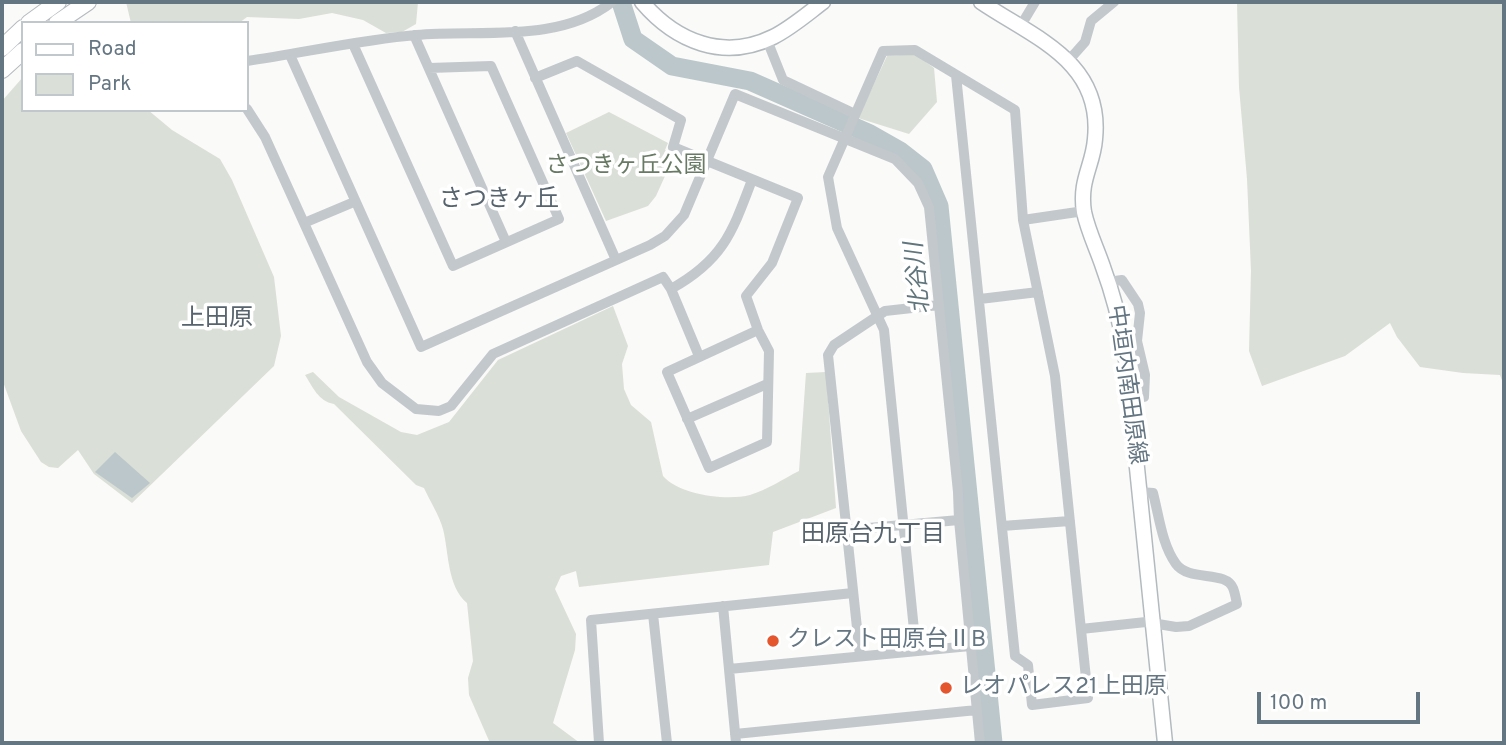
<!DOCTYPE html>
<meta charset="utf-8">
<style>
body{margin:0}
#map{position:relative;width:1506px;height:745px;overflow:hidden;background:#fafaf8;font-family:Overpass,sans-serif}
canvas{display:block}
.frame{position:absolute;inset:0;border:4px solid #657683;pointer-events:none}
.legend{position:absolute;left:21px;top:21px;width:228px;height:91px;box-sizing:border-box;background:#fff;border:2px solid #c1c8cd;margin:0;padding:9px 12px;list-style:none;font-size:21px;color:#657683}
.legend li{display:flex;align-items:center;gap:14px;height:35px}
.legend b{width:35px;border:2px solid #c1c8cd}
.scale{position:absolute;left:1257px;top:692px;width:163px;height:32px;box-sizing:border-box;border:4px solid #657683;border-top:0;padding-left:9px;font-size:21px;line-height:24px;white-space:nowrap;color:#657683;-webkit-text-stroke:5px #fff;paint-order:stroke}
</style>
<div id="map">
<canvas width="1506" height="745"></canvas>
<div class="frame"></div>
<ul class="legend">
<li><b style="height:9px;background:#fff"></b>Road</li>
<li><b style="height:19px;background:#dadfd7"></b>Park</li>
</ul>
<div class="scale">100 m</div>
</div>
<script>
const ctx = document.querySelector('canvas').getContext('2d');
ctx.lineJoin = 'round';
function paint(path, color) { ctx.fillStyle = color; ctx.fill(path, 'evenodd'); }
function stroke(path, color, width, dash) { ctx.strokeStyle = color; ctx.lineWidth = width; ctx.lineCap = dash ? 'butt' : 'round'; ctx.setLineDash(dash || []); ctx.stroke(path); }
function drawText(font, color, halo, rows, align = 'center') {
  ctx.font = font + ' Overpass,"Noto Sans JP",sans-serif'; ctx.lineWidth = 7; ctx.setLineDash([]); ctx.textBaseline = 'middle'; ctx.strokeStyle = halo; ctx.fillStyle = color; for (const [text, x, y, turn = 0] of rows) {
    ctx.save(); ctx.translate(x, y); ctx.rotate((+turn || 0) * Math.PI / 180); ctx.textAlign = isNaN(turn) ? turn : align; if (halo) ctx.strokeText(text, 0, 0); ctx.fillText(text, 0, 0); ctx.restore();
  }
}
paint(new Path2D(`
 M126,2H418L416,24L402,32L386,33L363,20L332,13L299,19L247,17L239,23H131Z
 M1237,2H1504V386L1500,375L1463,373L1420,367L1397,337L1390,323L1345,356L1262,386L1249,351L1251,271L1247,179L1239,87Z
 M915,54L934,68L937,102L909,134L858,118L887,56Z
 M23,77V110H148L172,130L220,159L232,180L274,277L281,336L274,366L132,503L94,474L78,450L58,468L49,467L41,462L21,431L2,379V101Z
 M609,112L668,143L665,150L674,156L656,196L648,206L606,221L566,133Z
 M613,306L628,346L622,364L624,389L631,405L651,422L663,476C679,495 727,501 750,495C767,490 783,479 799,471L806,373L826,372L836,508L773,532L769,565L579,587L576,571L561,576L555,589L576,634L575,650L553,723L580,743H490L469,695L468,678L473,661L467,603C447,586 449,553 443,529C439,515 430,501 424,488L416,485L334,404C318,401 313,387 305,375L313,372L339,397L401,432L417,435L449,422L498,360Z`), '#dadfd7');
paint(new Path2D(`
 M115,452L150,483L132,498L95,472Z`), '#bbc7cb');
stroke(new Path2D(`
 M621,2L633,39L672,66L750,81L870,134L900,151L923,169L939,206L993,743`), '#bbc7cb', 19);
const secondary = new Path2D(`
 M642,2C676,42 724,61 773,37C791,28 807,14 823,2
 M981,2C1034,38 1103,61 1095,139C1093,166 1079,180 1084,212C1088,231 1097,249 1103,267C1113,294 1120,321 1125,350L1165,743`);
const primary = new Path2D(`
 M29,23L58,2
 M57,23L88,2
 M2,48L23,28
 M2,70L23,51`);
stroke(secondary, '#b3babf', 17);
stroke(primary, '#b5babe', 18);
stroke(new Path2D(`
 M1020,27L1035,2
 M515,31L616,260
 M414,35L506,242
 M767,40L783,80L855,114
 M353,44L453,266L559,219L491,66L429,68
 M290,55L421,347L650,245L665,236L684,215L735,94L895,159L918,183L929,207L958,492L959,520L980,743
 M1069,60L1085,42L1091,21L1114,2
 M247,61C303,53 359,40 416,35C480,29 558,44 612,2
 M535,78L577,61L681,120L673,147L798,198L772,263L746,296L758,330L769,351L767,442L709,468L667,372L758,330
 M247,109L265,137L367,362L382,383L416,409L439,411L451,406L493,354L663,277L671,289L699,356
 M1023,220L1084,211
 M304,223L354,202
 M1108,282L1122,280L1138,304L1140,313L1137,341L1145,375L1144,397L1131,400
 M671,289C723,260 732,233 752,180
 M980,299L1038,292
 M687,419L767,384
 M1002,526L1070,521
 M846,530L959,520
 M723,606L736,743
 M653,614L667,743
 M1081,629L1146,622L1176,627L1189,626L1237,604C1236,599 1235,593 1233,588C1226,570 1189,582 1176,564C1162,545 1159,516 1153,493L1140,492
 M916,650L884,330L837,228L828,177L883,51L915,50L1015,110L1023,220L1055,376L1088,698L1032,705L1028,665L1015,656L956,75
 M860,656L828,355L834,345L885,311L939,305
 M729,669L970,646
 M735,734L977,710
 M599,743L591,620L853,593`), '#c3c8cc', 10);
stroke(secondary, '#fff', 14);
stroke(primary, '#fff', 16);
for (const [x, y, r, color] of [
 [773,641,7,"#e4572e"],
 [946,688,7,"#e4572e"]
]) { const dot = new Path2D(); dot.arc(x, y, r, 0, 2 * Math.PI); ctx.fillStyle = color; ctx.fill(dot); stroke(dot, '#fff', 2.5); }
drawText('23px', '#687a64', '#fff', [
 ["さつきヶ丘公園",626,167]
]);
drawText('23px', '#657683', '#fff', [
 ["中垣内南田原線",1125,385,82]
]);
drawText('23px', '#657683', '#fff', [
 ["クレスト田原台ⅡB",787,641],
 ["レオパレス21上田原",960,688]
], 'left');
drawText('24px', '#57646e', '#fff', [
 ["さつきヶ丘",499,201],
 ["上田原",217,320],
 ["田原台九丁目",873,536]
]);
drawText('italic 24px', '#60757c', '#fff', [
 ["北谷川",920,278,-96]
]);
</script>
